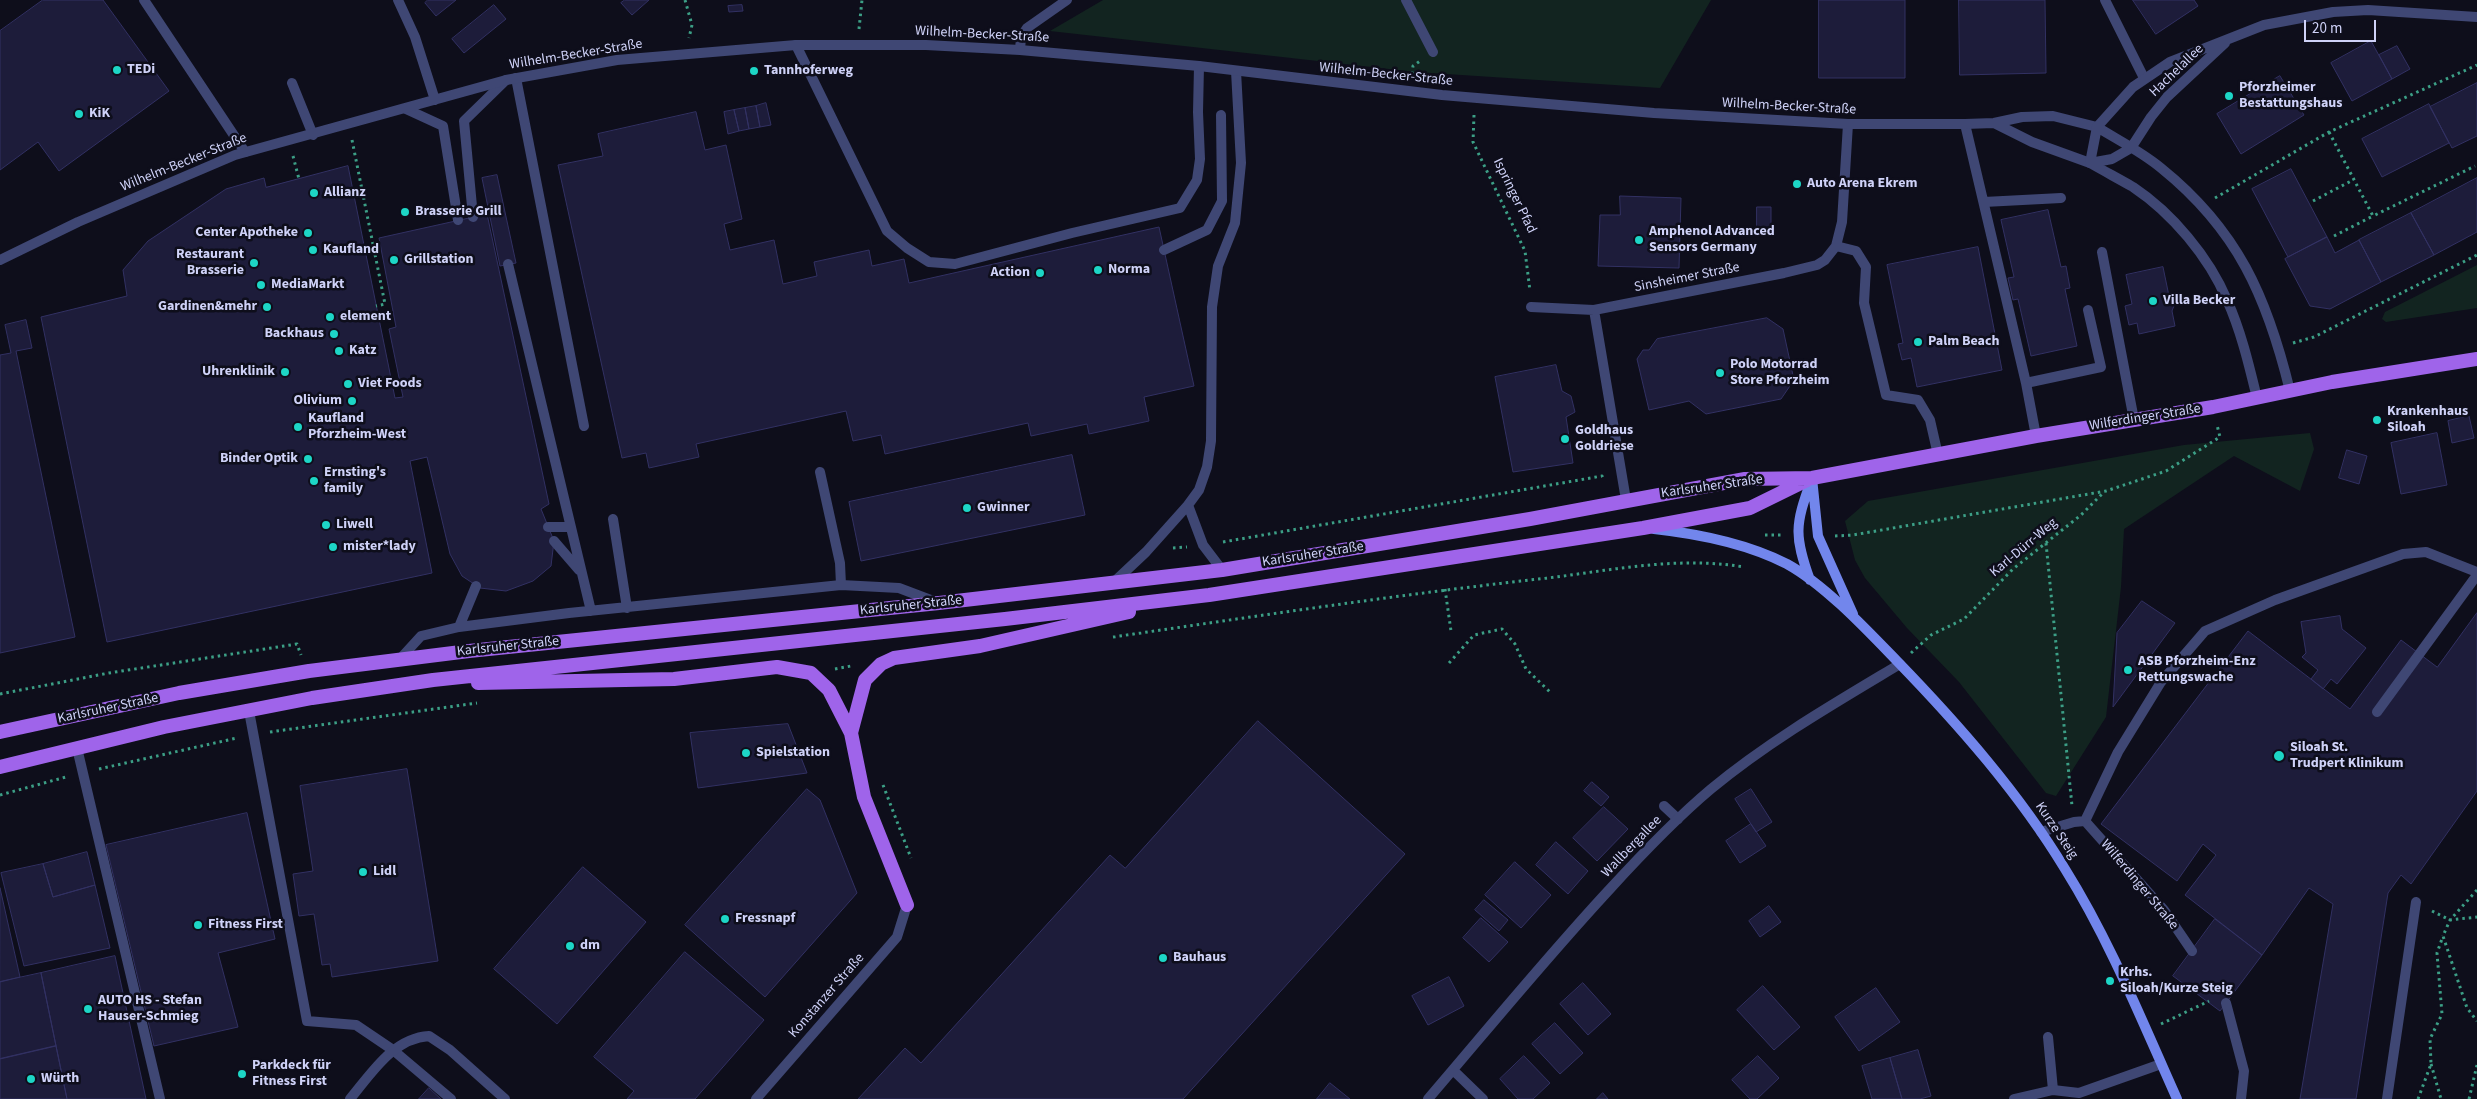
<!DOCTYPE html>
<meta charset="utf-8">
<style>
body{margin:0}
#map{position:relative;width:2477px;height:1099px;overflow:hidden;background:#0e0e1b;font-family:"Source Sans 3",sans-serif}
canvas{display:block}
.scale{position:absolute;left:2304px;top:20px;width:72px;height:22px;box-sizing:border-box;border:2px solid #cfd2f8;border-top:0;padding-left:6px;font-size:15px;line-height:18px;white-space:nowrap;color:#cfd2f8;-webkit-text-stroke:4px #0e0e1b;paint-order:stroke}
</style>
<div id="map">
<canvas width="2477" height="1099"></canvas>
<div class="scale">20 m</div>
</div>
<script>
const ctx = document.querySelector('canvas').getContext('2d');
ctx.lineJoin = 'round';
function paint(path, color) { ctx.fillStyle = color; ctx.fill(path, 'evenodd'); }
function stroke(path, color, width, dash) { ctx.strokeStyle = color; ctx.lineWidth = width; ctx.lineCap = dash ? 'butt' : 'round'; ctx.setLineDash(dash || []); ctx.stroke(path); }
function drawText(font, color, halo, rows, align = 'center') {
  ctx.font = font + ' "Source Sans 3",sans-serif'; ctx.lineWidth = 5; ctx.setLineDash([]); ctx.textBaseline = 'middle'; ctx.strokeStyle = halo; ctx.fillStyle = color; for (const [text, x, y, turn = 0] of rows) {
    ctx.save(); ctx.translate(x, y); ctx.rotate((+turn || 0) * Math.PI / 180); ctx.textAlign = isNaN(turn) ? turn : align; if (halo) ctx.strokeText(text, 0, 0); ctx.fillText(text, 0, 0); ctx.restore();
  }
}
paint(new Path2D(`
 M1103,0H1711L1660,88L1416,72L1050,31Z
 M2477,265V308L2386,322L2382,319L2385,312Z
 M2310,433L2314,449L2300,491L2234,456L2124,529L2121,587L2106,717L2056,796L2046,793L1959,682L1907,628L1865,578L1855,560L1845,521L1868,501L2184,445Z`), '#122420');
const building = new Path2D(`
 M43,0H103L169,91L59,171L38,142L0,170V31Z
 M428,0H456L436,16L425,3Z
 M625,0H649L632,15L621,3Z
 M1819,0H1905V78H1819Z
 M1959,0H2045L2046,73L1960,75Z
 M2133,0H2194L2198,6L2156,34Z
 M494,5L506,19L464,53L452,39Z
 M742,5L743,11L729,12L728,6Z
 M2371,41L2392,79L2352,101L2331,63Z
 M2397,46L2410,69L2392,79L2379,55Z
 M2280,76L2304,115L2241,154L2217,114Z
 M2477,83V136L2452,148L2430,107Z
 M766,103L771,125L760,127L756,106Z
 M2429,104L2449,143L2382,177L2362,139Z
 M756,106L760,127L749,129L745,108Z
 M745,108L749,129L739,131L734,110Z
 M734,110L739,131L728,134L724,112Z
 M696,112L705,150L726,145L742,219L724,224L730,250L774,240L783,284L817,276L814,262L869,250L872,266L904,259L909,283L1159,227L1194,386L1144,397L1149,421L1089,434L1087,424L1031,436L1028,423L885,454L881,435L853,441L846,411L696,444L699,457L649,468L646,453L622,458L558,165L603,156L598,134Z
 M348,166L395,398L403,397L389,329L396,327L379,238L487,214L549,504L541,509L554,541L551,566L533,581L506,591L480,588L462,576L450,554L427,457L410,461L432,573L107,642L41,317L127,296L123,270L148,241L226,189L264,178L266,187Z
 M2291,169L2327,237L2288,257L2252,189Z
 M497,175L516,263L500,266L482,178Z
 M2477,178V232L2434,255L2411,213Z
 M1620,196L1681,198L1679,268L1598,266L1600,215H1620Z
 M1757,207H1771V232H1757Z
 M2048,210L2061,267L2066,266L2070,288L2065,289L2077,346L2031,356L2018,299L2013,300L2008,278L2014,277L2001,220Z
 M2411,213L2434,255L2381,282L2359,240Z
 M2327,237L2335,253L2359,240L2381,282L2330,309L2310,306L2285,259Z
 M1978,247L2002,370L1917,387L1911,358L1902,360L1898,344L1903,343L1887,265Z
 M2163,267L2169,296L2175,303L2172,311L2175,326L2139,334L2137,323L2129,325L2125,306L2132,304L2126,275Z
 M1767,318L1783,329L1794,380L1781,399L1706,414L1689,401L1649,410L1637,359L1643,350H1649L1657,339Z
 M26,320L32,348L16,351L75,637L0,653V355L11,353L5,325Z
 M1556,365L1562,391L1571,396L1575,412L1566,417L1573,463L1513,472L1495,377Z
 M2469,416L2474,438L2452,443L2448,421Z
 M2437,433L2447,485L2401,494L2391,443Z
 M2347,450L2367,456L2359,484L2339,478Z
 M1072,455L1085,515L861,561L849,502Z
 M2142,601L2175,623L2113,707L2117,633Z
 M2477,613V791L2411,884L2401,875L2388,893L2356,1099H2300L2333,904L2309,888L2262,955L2185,895L2216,855L2203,844L2177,881L2101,824L2248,631L2350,709L2401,640L2437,667Z
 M2340,616L2342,629L2366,648L2337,684L2331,679L2323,689L2311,679L2318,670L2302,657L2306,653L2301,622Z
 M1258,721L1405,854L1183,1099H858L905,1048L921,1063L1110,855L1125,868Z
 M788,724L807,773L698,788L690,733Z
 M407,769L438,961L332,977L330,964L322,965L314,914L299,916L293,874L313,871L300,786Z
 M1592,782L1609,797L1601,806L1584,791Z
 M807,789L820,800L857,893L765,997L685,925Z
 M1751,789L1772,822L1756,832L1735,799Z
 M1604,807L1628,829L1597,861L1573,838Z
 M247,813L275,939L218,953L238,1027L154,1046L106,845Z
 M1751,824L1766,846L1740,863L1726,841Z
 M1556,842L1588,871L1568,894L1536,865Z
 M87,852L95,885L53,897L43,864Z
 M1515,862L1551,895L1521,928L1485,895Z
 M43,864L53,897L95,885L110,948L24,966L1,873Z
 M583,867L646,922L557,1024L494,969Z
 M0,888L20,977L0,982Z
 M1484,900L1508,920L1499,931L1475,910Z
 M1769,906L1781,922L1760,937L1749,921Z
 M1481,918L1508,942L1489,962L1463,938Z
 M2215,919L2262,955L2220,1011L2173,976Z
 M685,952L764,1020L695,1099H627L634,1091L594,1057Z
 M115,956L146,1099H67L41,973Z
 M41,973L56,1046L0,1059V982Z
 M1449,977L1464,1006L1428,1025L1412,996Z
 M1583,983L1611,1014L1588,1035L1560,1004Z
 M1763,986L1800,1027L1774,1050L1737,1010Z
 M1876,988L1900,1022L1859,1051L1835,1017Z
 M1555,1023L1583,1053L1560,1074L1532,1044Z
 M56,1046L67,1099H0V1059Z
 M1918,1050L1931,1096L1920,1099H1902L1890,1058Z
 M1524,1056L1550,1083L1533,1099H1518L1500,1079Z
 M1758,1056L1779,1078L1757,1099H1750L1732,1080Z
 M1890,1058L1902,1099H1872L1862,1066Z
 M1330,1083L1350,1099H1317Z
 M429,1088L441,1099H419Z
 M1603,1093L1608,1099H1597Z`);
paint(building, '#1d1c3a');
stroke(building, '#323163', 1);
stroke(new Path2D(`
 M685,0L692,25L689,38
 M859,29L862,0
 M1412,74L1413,66L1420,61
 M1474,115L1473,142L1525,251L1530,291
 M2329,132L2373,216L2475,166
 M352,140L385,304L376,306
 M293,156L299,179
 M2215,198L2329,132L2477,65
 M2313,201L2353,180
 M2334,236L2373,216
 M2293,343L2314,337L2477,255
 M1765,535H1782
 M1835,536L1853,535L2106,491L2166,471L2220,437L2217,425
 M1223,542L1602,476L1604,480
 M2046,543L2072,806
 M1173,548L1187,547
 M1445,589L1451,631
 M1113,637C1258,616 1402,594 1548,578C1613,570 1678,556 1744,567
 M1911,653L1931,635L1964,619L2013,569L2081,515L2104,492
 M1449,663L1474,635L1502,629L1515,644L1526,669L1551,693
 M835,669L851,666
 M0,694L109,673L297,644L301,655
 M270,732L477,703
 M99,769L237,738
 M883,785L911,858
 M0,795L66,777
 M2477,890L2450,920L2443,936L2467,1008L2477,1021
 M2432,911L2450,920L2477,917
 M2161,1024L2209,1001
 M2431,1064L2441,1099
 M2418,1099L2431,1064L2430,1039L2442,1014L2437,953L2443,936
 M2469,1099L2477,1065`), '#3c9f86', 3, [2.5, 4]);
stroke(new Path2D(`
 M144,0L245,152
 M1406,0L1433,52
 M2105,0L2144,78
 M796,45L887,231L907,248L929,262L955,264L1072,233L1180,208L1197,180L1200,159L1198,112L1199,66
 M516,78L584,426
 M292,83L313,135
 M406,109L443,126L458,220
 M1965,124L2026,383L2036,436
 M1984,202L2061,198
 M473,217L464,121L506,80
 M1836,246L1856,251L1866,267L1864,303L1886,395L1918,400L1930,420L1938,455
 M1164,250L1207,230L1222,201L1221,115
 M2102,252L2134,420
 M508,264L591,611
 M1531,307L1594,310L1784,273L1817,265L1825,260L1836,246L1842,222L1848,124
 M1594,310L1626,500
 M2026,383L2101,367L2088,310
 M820,472L840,563L841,585
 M1188,505L1203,545L1222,570
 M613,519L627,608
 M548,527H570
 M554,541L579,570
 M1113,583L1146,552L1188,505L1199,490L1207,467L1211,441L1212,307L1218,266L1235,223L1241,163L1236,71
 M459,627L476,586
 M400,659L421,636L459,627L569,613L841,585L899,588L936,602
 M249,711L307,1021L356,1025L393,1050L451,1099
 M2377,712L2477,575
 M77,748L160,1099
 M1664,806L1678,819
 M2085,821L2118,752L2161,682L2205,631L2275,600L2403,554L2426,552L2477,572
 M2041,832L2074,822L2085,821L2164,910L2192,951
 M2226,1003L2244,1071L2241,1099
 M2048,1037L2053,1090
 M2387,1099L2416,902`), '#3f4774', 10);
stroke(new Path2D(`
 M398,0L415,37L435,100
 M1020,50L1021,37L1027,28L1067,0
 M1994,123L2032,142L2090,163
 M0,260L78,222L235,155L506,80L617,60L796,45H926L1020,50L1199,66L1442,95L1654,113L1848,124H1965L1994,123L2022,117L2053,116L2097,127
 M1453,1070L1483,1099
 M350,1099C371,1074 393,1038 429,1036L450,1050L505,1099
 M756,1099L897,937L907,905
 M1428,1099C1488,1029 1546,958 1609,890C1641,855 1674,820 1711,789C1769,741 1835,703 1900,664
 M2014,1099L2053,1090L2079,1093L2161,1064`), '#3f4774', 10);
stroke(new Path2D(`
 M2097,127L2133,87L2170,62L2264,25L2333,12L2368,10L2477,17
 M2097,127C2118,140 2142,152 2161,168C2238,230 2267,297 2290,391
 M2090,163C2104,171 2119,179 2133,187C2172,213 2209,257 2227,300C2241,331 2249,365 2257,398
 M2090,163L2112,159L2131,148L2151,117L2167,97L2225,43
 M2090,163L2097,127`), '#3f4774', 10);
stroke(new Path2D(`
 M1812,478L1818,536L1853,614
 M1654,529C1700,534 1746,543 1787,564C1825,585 1867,630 1897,661C1958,724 2019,793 2065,869C2110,941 2142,1021 2177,1099
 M1810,580C1794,536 1795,525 1811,481`), '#7286ec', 10);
stroke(new Path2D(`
 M478,683L674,679L777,667L811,673L829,690L851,733L864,797L907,905
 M0,732L179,693L309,671L469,651L939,603L1222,570L1530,519L1745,479L1812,478L2036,436L2213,407L2332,382L2477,359
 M851,733L865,680L881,664L894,658L980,646L1129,612
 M0,767L164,727L312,698L433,680L1005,619L1209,595L1643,528L1750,508L1807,480`), '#9f64ea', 14);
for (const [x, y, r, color] of [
 [117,70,5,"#1dd6c6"],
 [754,71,5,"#1dd6c6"],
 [2229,96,5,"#1dd6c6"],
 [79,114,5,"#1dd6c6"],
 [1797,184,5,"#1dd6c6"],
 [314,193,5,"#1dd6c6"],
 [405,212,5,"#1dd6c6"],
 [308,233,5,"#1dd6c6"],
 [1639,240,5,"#1dd6c6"],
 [313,250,5,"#1dd6c6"],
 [394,260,5,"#1dd6c6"],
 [254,263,5,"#1dd6c6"],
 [1098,270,5,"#1dd6c6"],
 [1040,273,5,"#1dd6c6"],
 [261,285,5,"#1dd6c6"],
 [2153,301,5,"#1dd6c6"],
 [267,307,5,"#1dd6c6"],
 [330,317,5,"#1dd6c6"],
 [334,334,5,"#1dd6c6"],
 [1918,342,5,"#1dd6c6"],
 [339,351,5,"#1dd6c6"],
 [285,372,5,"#1dd6c6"],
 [1720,373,5,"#1dd6c6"],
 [348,384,5,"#1dd6c6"],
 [352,401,5,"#1dd6c6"],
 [2377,420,5,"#1dd6c6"],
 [298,427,5,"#1dd6c6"],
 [1565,439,5,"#1dd6c6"],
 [308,459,5,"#1dd6c6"],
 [314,481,5,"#1dd6c6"],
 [967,508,5,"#1dd6c6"],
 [326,525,5,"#1dd6c6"],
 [333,547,5,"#1dd6c6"],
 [2128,670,5,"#1dd6c6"],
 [746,753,5,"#1dd6c6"],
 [2279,756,6,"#1dd6c6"],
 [363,872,5,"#1dd6c6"],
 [725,919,5,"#1dd6c6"],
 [198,925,5,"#1dd6c6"],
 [570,946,5,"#1dd6c6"],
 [1163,958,5,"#1dd6c6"],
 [2110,981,5,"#1dd6c6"],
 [88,1009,5,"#1dd6c6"],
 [242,1074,5,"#1dd6c6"],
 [31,1079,5,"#1dd6c6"]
]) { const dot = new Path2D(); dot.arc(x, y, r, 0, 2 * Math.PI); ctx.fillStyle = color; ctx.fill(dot); stroke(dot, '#0e0e1b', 2); }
drawText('14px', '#cfd2f8', '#0e0e1b', [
 ["Wilhelm-Becker-Straße",982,35,3],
 ["Wilhelm-Becker-Straße",576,55,-9],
 ["Hachelallee",2177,71,-44],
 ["Wilhelm-Becker-Straße",1386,75,6],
 ["Wilhelm-Becker-Straße",1789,107,3],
 ["Wilhelm-Becker-Straße",184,163,-22],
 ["Ispringer Pfad",1514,196,64],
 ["Sinsheimer Straße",1687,278,-11],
 ["Wilferdinger Straße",2145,418,-9],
 ["Karlsruher Straße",1712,487,-8],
 ["Karl-Dürr-Weg",2024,548,-40],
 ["Karlsruher Straße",1313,555,-9],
 ["Karlsruher Straße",911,606,-6],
 ["Karlsruher Straße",508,647,-6],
 ["Karlsruher Straße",108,709,-12],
 ["Kurze Steig",2056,831,56],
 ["Wallbergallee",1632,847,-46],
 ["Wilferdinger Straße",2139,885,50],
 ["Konstanzer Straße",827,996,-49]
]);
drawText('bold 14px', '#cfd2f8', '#0e0e1b', [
 ["TEDi",127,70],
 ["Tannhoferweg",764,71],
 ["Pforzheimer",2239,88],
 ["Bestattungshaus",2239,104],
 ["KiK",89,114],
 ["Auto Arena Ekrem",1807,184],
 ["Allianz",324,193],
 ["Brasserie Grill",415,212],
 ["Amphenol Advanced",1649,232],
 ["Sensors Germany",1649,248],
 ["Center Apotheke",298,233,"right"],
 ["Kaufland",323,250],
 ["Restaurant",244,255,"right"],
 ["Brasserie",244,271,"right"],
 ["Grillstation",404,260],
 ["Norma",1108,270],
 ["Action",1030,273,"right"],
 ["MediaMarkt",271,285],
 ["Villa Becker",2163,301],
 ["Gardinen&mehr",257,307,"right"],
 ["element",340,317],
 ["Backhaus",324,334,"right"],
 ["Palm Beach",1928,342],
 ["Katz",349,351],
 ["Polo Motorrad",1730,365],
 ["Store Pforzheim",1730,381],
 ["Uhrenklinik",275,372,"right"],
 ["Viet Foods",358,384],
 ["Olivium",342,401,"right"],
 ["Krankenhaus",2387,412],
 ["Siloah",2387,428],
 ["Kaufland",308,419],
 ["Pforzheim-West",308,435],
 ["Goldhaus",1575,431],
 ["Goldriese",1575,447],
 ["Binder Optik",298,459,"right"],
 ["Ernsting's",324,473],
 ["family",324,489],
 ["Gwinner",977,508],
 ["Liwell",336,525],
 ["mister*lady",343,547],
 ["ASB Pforzheim-Enz",2138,662],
 ["Rettungswache",2138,678],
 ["Siloah St.",2290,748],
 ["Trudpert Klinikum",2290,764],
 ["Spielstation",756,753],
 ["Lidl",373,872],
 ["Fressnapf",735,919],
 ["Fitness First",208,925],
 ["dm",580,946],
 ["Bauhaus",1173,958],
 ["Krhs.",2120,973],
 ["Siloah/Kurze Steig",2120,989],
 ["AUTO HS - Stefan",98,1001],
 ["Hauser-Schmieg",98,1017],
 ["Parkdeck für",252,1066],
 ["Fitness First",252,1082],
 ["Würth",41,1079]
], 'left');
</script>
